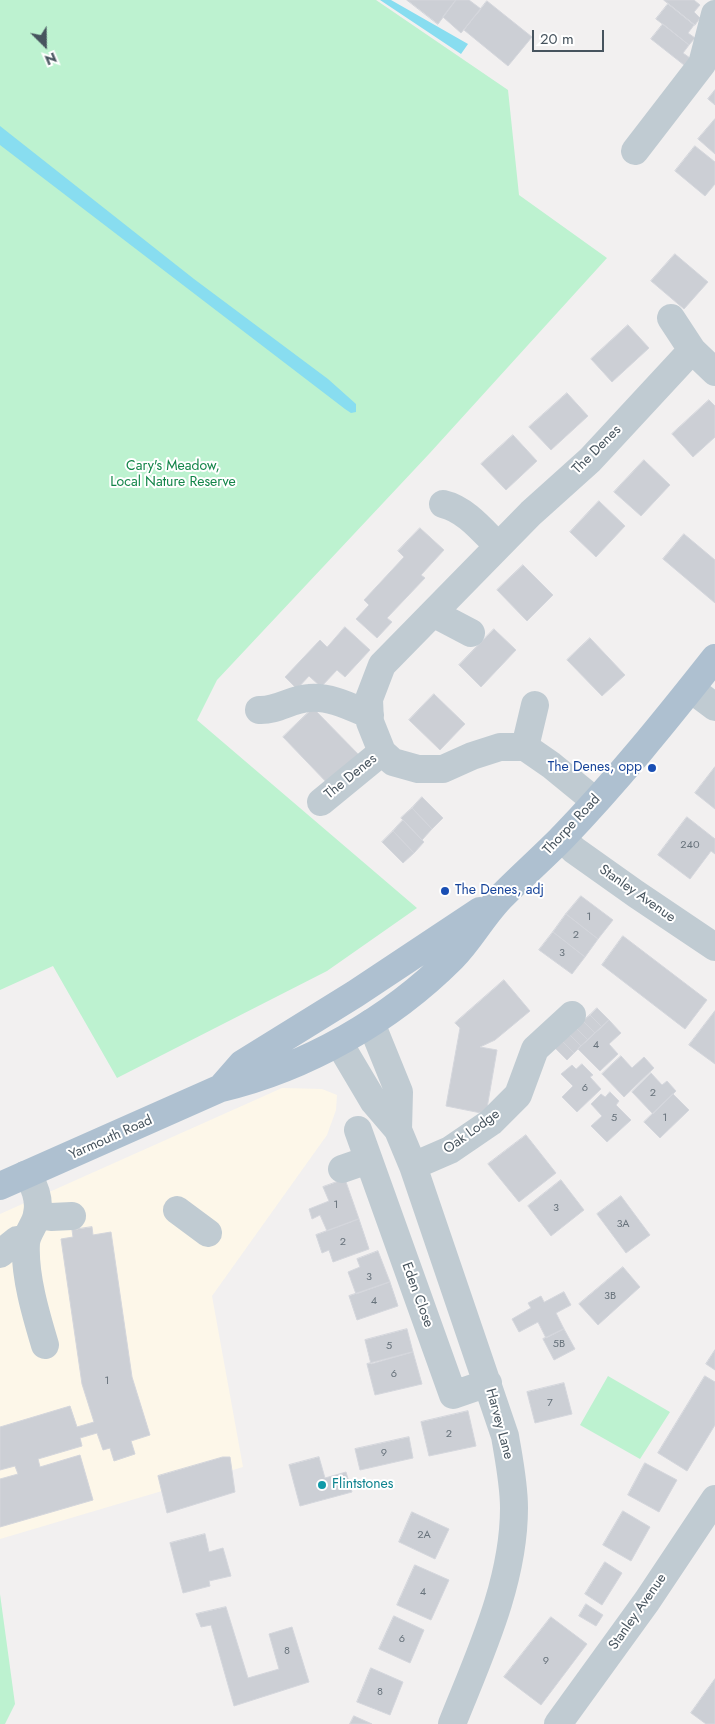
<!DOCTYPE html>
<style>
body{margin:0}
#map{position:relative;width:715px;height:1724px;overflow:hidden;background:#f2f0f0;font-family:Jost,sans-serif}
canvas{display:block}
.north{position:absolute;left:20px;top:20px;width:50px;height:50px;-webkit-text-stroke:4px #fff;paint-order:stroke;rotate:157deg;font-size:14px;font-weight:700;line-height:20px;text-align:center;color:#47545e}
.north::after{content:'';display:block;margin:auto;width:18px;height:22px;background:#47545e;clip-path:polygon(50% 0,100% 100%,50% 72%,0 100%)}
.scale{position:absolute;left:532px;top:30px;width:72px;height:22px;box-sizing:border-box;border:2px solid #47545e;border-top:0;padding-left:6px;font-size:15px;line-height:18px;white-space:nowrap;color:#47545e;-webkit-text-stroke:4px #fff;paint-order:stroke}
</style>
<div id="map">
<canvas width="715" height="1724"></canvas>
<div class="north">N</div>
<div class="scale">20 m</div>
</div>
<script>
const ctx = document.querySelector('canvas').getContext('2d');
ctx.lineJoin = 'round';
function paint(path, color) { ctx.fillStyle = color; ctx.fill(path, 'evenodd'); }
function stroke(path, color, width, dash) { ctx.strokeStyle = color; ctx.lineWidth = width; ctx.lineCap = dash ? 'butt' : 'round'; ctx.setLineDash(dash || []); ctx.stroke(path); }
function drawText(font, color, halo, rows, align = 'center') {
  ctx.font = font + ' Jost,sans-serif'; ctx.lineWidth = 4; ctx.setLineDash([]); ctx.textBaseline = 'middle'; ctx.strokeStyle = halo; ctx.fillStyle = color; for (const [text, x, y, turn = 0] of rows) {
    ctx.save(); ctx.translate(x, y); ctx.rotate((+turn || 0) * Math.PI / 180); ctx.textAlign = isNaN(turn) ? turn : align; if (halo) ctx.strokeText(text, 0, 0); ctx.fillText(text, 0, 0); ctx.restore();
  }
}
paint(new Path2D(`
 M282,1088L322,1089L337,1095L336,1110L327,1135L212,1296L243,1467L0,1539V1214Z`), '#fdf7e9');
paint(new Path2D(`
 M0,0H376L508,90L519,195L607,258L429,454L217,680L197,720L417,908L327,971L117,1078L53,966L0,990Z
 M608,1376L670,1412L640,1459L580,1425Z
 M0,1594L15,1704L5,1724H0Z`), '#bdf2d0');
paint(new Path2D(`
 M380,0H391L468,44L461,54Z
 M0,126L194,279L328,379L356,404V412L351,413L345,409L0,145Z`), '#88ddf0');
const building = new Path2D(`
 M407,0H456L438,24Z
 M456,0H469L481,9L461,33L443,17Z
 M664,0H694L700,5L694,12L700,18L695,25Z
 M487,1L532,37L508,66L464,30Z
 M668,4L694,25L688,33L695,38L689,45L656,19Z
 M663,24L689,45L683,53L690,58L684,65L651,39Z
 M715,90V105L708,99Z
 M715,119V154L698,139Z
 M695,146L715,162V184L705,196L675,171Z
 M675,254L708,282L684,309L651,281Z
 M628,325L649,348L612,382L591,359Z
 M567,393L588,416L551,450L529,427Z
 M709,400L715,406V437L693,457L672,434Z
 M513,435L537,461L506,490L481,464Z
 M644,460L670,485L641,516L614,492Z
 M599,501L625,526L596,557L570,532Z
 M420,528L444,550L421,575L425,578L387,618L392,622L377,638L356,619L369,605L364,600L404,557L398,551Z
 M684,534L715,560V603L663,559Z
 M523,565L553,595L527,621L497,590Z
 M345,627L370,650L345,677L337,670L321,687L309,676L297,689L285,677L320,640L327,647Z
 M494,629L516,650L481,687L459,665Z
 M590,638L625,675L602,696L567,660Z
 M434,694L465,724L440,750L409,720Z
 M313,708L360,756L330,786L283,737Z
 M715,767V809L695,793Z
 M422,797L443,818L432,829L412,808Z
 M412,808L432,829L422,840L401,818Z
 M687,817L715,839V854L711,851L690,879L658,855Z
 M403,820L424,842L414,853L393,831Z
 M393,831L414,853L403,863L382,842Z
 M581,896L613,920L598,939L566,914Z
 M566,914L598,939L585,957L553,932Z
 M553,932L585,957L572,974L539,950Z
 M623,936L707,1000L685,1029L602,965Z
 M504,980L530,1011L495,1040L480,1047L497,1050L486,1114L446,1106L460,1028L455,1023Z
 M597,1008L609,1020L602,1027L590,1015Z
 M715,1011V1064L689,1045Z
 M590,1015L602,1027L595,1033L583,1021Z
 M609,1020L621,1033L609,1044L618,1054L600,1071L578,1049Z
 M583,1021L595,1033L588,1040L576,1028Z
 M576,1028L588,1040L581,1046L569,1034Z
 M569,1034L581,1046L574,1053L562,1041Z
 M562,1041L574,1053L567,1060L555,1048Z
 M621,1056L632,1068L644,1057L654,1068L624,1097L602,1074Z
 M582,1064L593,1075L590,1077L601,1089L577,1112L562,1097L573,1086L561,1074L572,1065L576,1069Z
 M651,1073L662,1085L667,1081L676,1091L653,1114L632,1092Z
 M610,1092L619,1101L616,1105L631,1120L607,1142L591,1126L602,1116L591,1104L601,1094L605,1097Z
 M673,1094L689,1110L660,1138L644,1122Z
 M526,1135L556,1173L519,1202L488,1164Z
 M345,1179L359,1219L327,1231L320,1215L312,1219L309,1209L329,1201L323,1187Z
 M561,1180L584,1210L551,1236L528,1206Z
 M621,1196L650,1235L626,1253L597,1214Z
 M359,1219L369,1249L333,1262L329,1250L322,1253L316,1235Z
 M92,1227L93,1235L111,1232L132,1377L150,1435L131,1441L135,1454L114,1461L110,1448L103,1450L97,1433L80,1438L82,1446L38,1459L40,1467L80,1455L93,1500L0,1527V1479L18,1474L15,1466L0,1470V1427L70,1406L77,1427L94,1422L82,1384L61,1239L73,1237L72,1230Z
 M378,1251L390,1282L356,1294L348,1272L360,1267L357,1259Z
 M623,1267L640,1287L598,1325L579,1304Z
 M390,1282L398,1306L357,1320L349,1296Z
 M564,1292L571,1305L556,1313L564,1329L546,1338L538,1322L519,1332L512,1319L531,1308L528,1303L541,1296L544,1302Z
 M407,1329L413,1352L371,1364L365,1340Z
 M564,1329L575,1349L554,1360L543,1339Z
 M715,1350V1370L706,1364Z
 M413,1352L422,1384L375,1395L367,1364Z
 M705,1376L715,1382V1425L687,1471L658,1453Z
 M564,1383L572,1414L535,1423L527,1392Z
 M468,1411L476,1446L429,1456L421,1422Z
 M409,1437L413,1458L360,1470L355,1449Z
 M223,1457H230L235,1492L167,1513L158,1476Z
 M319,1457L325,1478L346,1472L352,1492L300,1506L289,1465Z
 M645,1463L677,1480L659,1512L628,1495Z
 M623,1511L650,1527L631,1561L603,1545Z
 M412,1512L449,1529L435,1559L399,1542Z
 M205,1534L209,1552L223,1548L231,1576L209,1581L210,1586L183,1593L170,1543Z
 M605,1562L622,1573L602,1605L585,1594Z
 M415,1565L449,1580L431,1620L397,1605Z
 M586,1604L603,1615L596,1626L579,1616Z
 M226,1607L248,1678L279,1669L269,1634L292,1627L309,1682L234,1706L211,1625L201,1627L196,1614Z
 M394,1616L424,1630L410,1663L379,1649Z
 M551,1617L587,1644L541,1705L504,1677Z
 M371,1668L403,1682L390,1715L357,1702Z
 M715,1679V1724H706L691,1713Z
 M354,1716L372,1724H350Z`);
paint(building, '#cccfd5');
stroke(building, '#d4d6dc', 1);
stroke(new Path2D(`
 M635,151L702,64L715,14
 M671,318L692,350
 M443,504C465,509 482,530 498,546
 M433,613L471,633
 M691,689L715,707
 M259,710C277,711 291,699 309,698C330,696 351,707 370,715
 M525,747L535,705
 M595,801L551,765L525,747H500L472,756L443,769H418L393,762L382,752L370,722L369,699L382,665L531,513L590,460L692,350L715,372
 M321,802L382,752
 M562,838L574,850L636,894L715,947
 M371,1023L399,1092L398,1130
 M339,1043L374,1102L398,1130L413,1166L505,1436C509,1460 514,1484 514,1508C514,1583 479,1656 452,1724
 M358,1130L453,1395L488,1383
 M413,1166L450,1150L491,1122L518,1095L535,1049L572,1015
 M342,1169L368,1160
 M25,1175C35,1183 40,1201 37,1214C36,1224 27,1232 26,1243C24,1275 36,1315 45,1345
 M177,1210L208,1233
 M37,1215L51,1217L72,1216
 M0,1254L17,1240L26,1242
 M558,1724L647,1601L715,1499`), '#c0cbd2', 28);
stroke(new Path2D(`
 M221,1088L242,1064L355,994L480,911
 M0,1186L221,1088C306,1068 390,1020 452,958C471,939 484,913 504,894C523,875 542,858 561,839C616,782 666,720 715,658`), '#aec0d0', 28);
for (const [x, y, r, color] of [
 [652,768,5,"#1a4fb4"],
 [445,891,5,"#1a4fb4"],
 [322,1485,5,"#0f9aa8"]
]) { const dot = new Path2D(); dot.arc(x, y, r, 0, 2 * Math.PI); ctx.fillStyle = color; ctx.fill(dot); stroke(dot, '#fff', 2); }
drawText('11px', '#68737c', null, [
 ["240",690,845],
 ["1",589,917],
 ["2",576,935],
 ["3",562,953],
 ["4",596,1045],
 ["6",585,1088],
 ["2",653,1093],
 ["5",614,1118],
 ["1",665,1118],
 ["1",336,1205],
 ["3",556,1208],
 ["3A",623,1224],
 ["2",343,1242],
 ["3",369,1277],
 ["3B",610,1296],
 ["4",374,1301],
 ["5B",559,1344],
 ["5",389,1346],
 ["6",394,1374],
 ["1",107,1381],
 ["7",550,1403],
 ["2",449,1434],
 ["9",384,1453],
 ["2A",424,1535],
 ["4",423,1592],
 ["6",402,1639],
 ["8",287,1651],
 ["9",546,1661],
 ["8",380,1692]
]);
drawText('14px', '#47545e', '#fff', [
 ["The Denes",597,450,-45],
 ["The Denes",351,777,-39],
 ["Thorpe Road",572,825,-47],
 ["Stanley Avenue",637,894,35],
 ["Oak Lodge",472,1132,-36],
 ["Yarmouth Road",111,1138,-24],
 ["Eden Close",417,1295,70],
 ["Harvey Lane",499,1424,75],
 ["Stanley Avenue",638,1612,-55]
]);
drawText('14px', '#138549', '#fff', [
 ["Cary's Meadow,",173,467],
 ["Local Nature Reserve",173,483]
]);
drawText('14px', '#164399', '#fff', [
 ["The Denes, opp",642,768],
 ["The Denes, adj",455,891,"left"]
], 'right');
drawText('14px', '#0d838f', '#fff', [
 ["Flintstones",332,1485]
], 'left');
</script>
